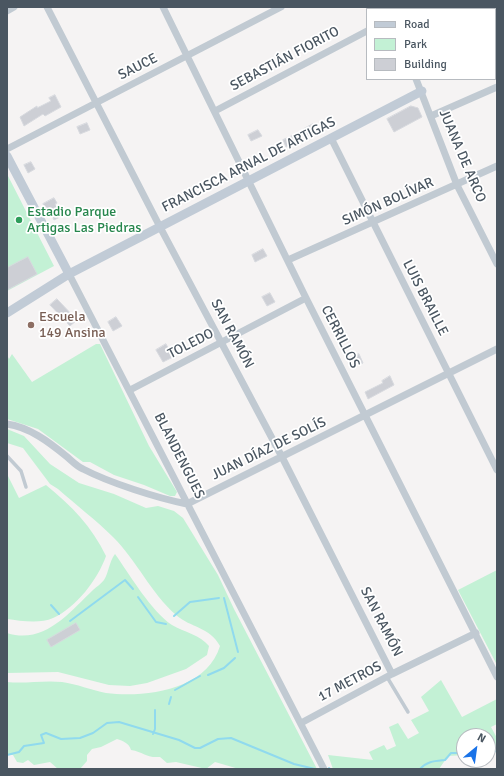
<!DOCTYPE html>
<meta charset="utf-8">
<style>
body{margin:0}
#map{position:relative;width:504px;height:776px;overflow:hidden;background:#f5f3f3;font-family:Signika,sans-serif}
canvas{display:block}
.frame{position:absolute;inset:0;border:8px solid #4a5661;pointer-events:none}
.legend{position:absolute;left:366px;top:8px;width:130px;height:72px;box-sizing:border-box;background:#fff;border:1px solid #b7bbc0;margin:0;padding:5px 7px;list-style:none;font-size:12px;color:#4a5661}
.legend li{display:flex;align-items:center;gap:8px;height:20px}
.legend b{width:20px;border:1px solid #b7bbc0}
.north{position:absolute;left:456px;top:728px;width:40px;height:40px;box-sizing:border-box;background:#fff;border:1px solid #b7bbc0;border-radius:50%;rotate:29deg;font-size:11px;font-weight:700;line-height:16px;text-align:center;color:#4a5661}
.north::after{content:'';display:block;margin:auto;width:14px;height:18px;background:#1a73e8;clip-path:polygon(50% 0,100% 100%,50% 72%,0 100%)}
</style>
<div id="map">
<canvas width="504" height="776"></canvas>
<div class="frame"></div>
<ul class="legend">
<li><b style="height:5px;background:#c1cbd6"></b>Road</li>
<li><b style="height:11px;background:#c3f1d5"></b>Park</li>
<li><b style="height:11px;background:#cdcfd5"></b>Building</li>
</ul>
<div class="north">N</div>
</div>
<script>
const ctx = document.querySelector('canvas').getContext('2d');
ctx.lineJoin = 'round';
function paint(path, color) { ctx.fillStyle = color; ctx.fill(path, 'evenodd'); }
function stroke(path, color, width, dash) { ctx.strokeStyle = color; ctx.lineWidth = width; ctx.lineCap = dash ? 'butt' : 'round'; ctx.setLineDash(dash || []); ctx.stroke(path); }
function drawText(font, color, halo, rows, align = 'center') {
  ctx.font = font + ' Signika,sans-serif'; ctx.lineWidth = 3.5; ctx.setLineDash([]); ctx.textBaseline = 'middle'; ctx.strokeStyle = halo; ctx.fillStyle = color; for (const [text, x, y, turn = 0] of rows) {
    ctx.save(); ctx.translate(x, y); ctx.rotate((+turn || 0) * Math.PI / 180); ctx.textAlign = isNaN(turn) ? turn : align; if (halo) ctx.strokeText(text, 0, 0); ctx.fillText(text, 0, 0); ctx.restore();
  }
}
paint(new Path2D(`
 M7,174L54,266L7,291Z
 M96,344H100L149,446L177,492L175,496H170L144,485L114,475L90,462H83L38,429L7,419V355L9,359L12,354L32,382Z
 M7,429L24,436L50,464L79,483L114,494L146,508L158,506L174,511L183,518L218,575L234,609L317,769H239L215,762L206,769L176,762L167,763L160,757C145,758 144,752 131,750C129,743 123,741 117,739L101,747L92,749L87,755V761L80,769H58L50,762L34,765L28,760L23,763L17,762L13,755H7V764V682C25,684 43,680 62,682C77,684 91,690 106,693C145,698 207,690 220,646C210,627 191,628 176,615C151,593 137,561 113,537C96,520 76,505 58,489L50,484L23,448L7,443Z
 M7,474L19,498L46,485C72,506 92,527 106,556C98,579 76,608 53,618C40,624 21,621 7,619Z
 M115,554C130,575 151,611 172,625C184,632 200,635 209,646L207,655L186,669L147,683L130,686L109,685L58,672L7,673V633C44,645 69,613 93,590C96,587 101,584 104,580C109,572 109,562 115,554Z
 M497,570V665L458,590Z
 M441,680L462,717L497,699V724L491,727L497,738V751L488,754V736H464V755L448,756L439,769H333L328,755L373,760L369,752L384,745L387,750L396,746L389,727L398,723L408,739L419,733L411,720L429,711L421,697Z`), '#c3f1d5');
stroke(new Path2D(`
 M138,597L156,622L166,624
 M224,598L238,652
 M51,605L59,614
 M174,616L190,602L219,598
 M70,621L125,580L133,589
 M208,675L224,668L235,658
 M175,690L200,676
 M169,704L171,697
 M153,734L155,729V710
 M488,752L497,751
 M7,755L19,752L24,746L44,743L41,735L46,733L61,739L80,738L93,733L107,723L119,722L179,740L195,748H200L218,739L231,738L294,764L315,769
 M329,768L330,769
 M420,769C427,761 435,761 445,760L451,753H464`), '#90daee', 2);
const building = new Path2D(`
 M55,95L61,107L45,116L43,114L24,126L20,117L37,106V108L51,101L49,98Z
 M411,106L418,108L422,117L394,132L387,119Z
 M87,123L90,130L80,134L77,127Z
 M313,124L316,132L308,136L304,129Z
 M258,130L262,136L251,141L248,135Z
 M292,136L295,143L286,147L283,140Z
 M31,162L35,169L28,173L24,165Z
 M54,198L57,203L55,204L62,216L54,220L48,208L46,209L43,204Z
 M263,249L267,256L255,262L252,255Z
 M28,257L37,274L7,290V268Z
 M270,293L275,302L267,306L262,297Z
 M57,299L77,320L70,326L50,305Z
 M116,317L122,326L113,331L108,322Z
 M166,344L173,357L163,362L156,350Z
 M359,354L363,363L355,367L350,358Z
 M390,376L394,385L368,399L365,392L383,383L382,381Z
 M76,623L80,630L51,647L47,640Z`);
paint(building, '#cdcfd5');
stroke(building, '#d7d9de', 1);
stroke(new Path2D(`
 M7,456L21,471L26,487
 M387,677L408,712`), '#c1cad2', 3.5);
stroke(new Path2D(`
 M47,7L160,227L282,457L392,674
 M163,7L306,298L497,677
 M380,7L381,9
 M457,7L458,9
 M7,11L14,7
 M495,13L497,12
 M416,79L457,185L497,264
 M215,111L367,31
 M431,116L497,87
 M331,138L497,470
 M7,149L281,7
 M288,260L497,166
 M69,274L324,769
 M130,390L306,298
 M7,424C29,427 49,442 66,456C71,460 76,466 83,469C110,483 157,498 187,504L497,349
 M301,723L392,674L476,633`), '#c1cad2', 7);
stroke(new Path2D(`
 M7,156L69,274
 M7,313L69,274L422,91`), '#c1cbd6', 9);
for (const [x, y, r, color] of [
 [19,220,4,"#2e9e5b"],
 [31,325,4,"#8d6e63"]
]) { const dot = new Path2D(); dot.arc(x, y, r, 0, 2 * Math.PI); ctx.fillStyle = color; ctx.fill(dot); stroke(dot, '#fff', 1.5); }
drawText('14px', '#4a5661', '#fff', [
 ["SEBASTIÁN FIORITO",285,59,-28],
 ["SAUCE",138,67,-27],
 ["JUANA DE ARCO",462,156,67],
 ["FRANCISCA ARNAL DE ARTIGAS",249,165,-27],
 ["SIMÓN BOLÍVAR",388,202,-24],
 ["LUIS BRAILLE",425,298,63],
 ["SAN RAMÓN",232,334,62],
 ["CERRILLOS",340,337,63],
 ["TOLEDO",191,344,-27],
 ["JUAN DÍAZ DE SOLÍS",269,449,-26],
 ["BLANDENGUES",179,456,63],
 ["SAN RAMÓN",381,622,63],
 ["17 METROS",350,682,-28]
]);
drawText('14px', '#27864d', '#fff', [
 ["Estadio Parque",27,212],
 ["Artigas Las Piedras",27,228]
], 'left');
drawText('14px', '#785e54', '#fff', [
 ["Escuela",39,317],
 ["149 Ansina",39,333]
], 'left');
</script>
